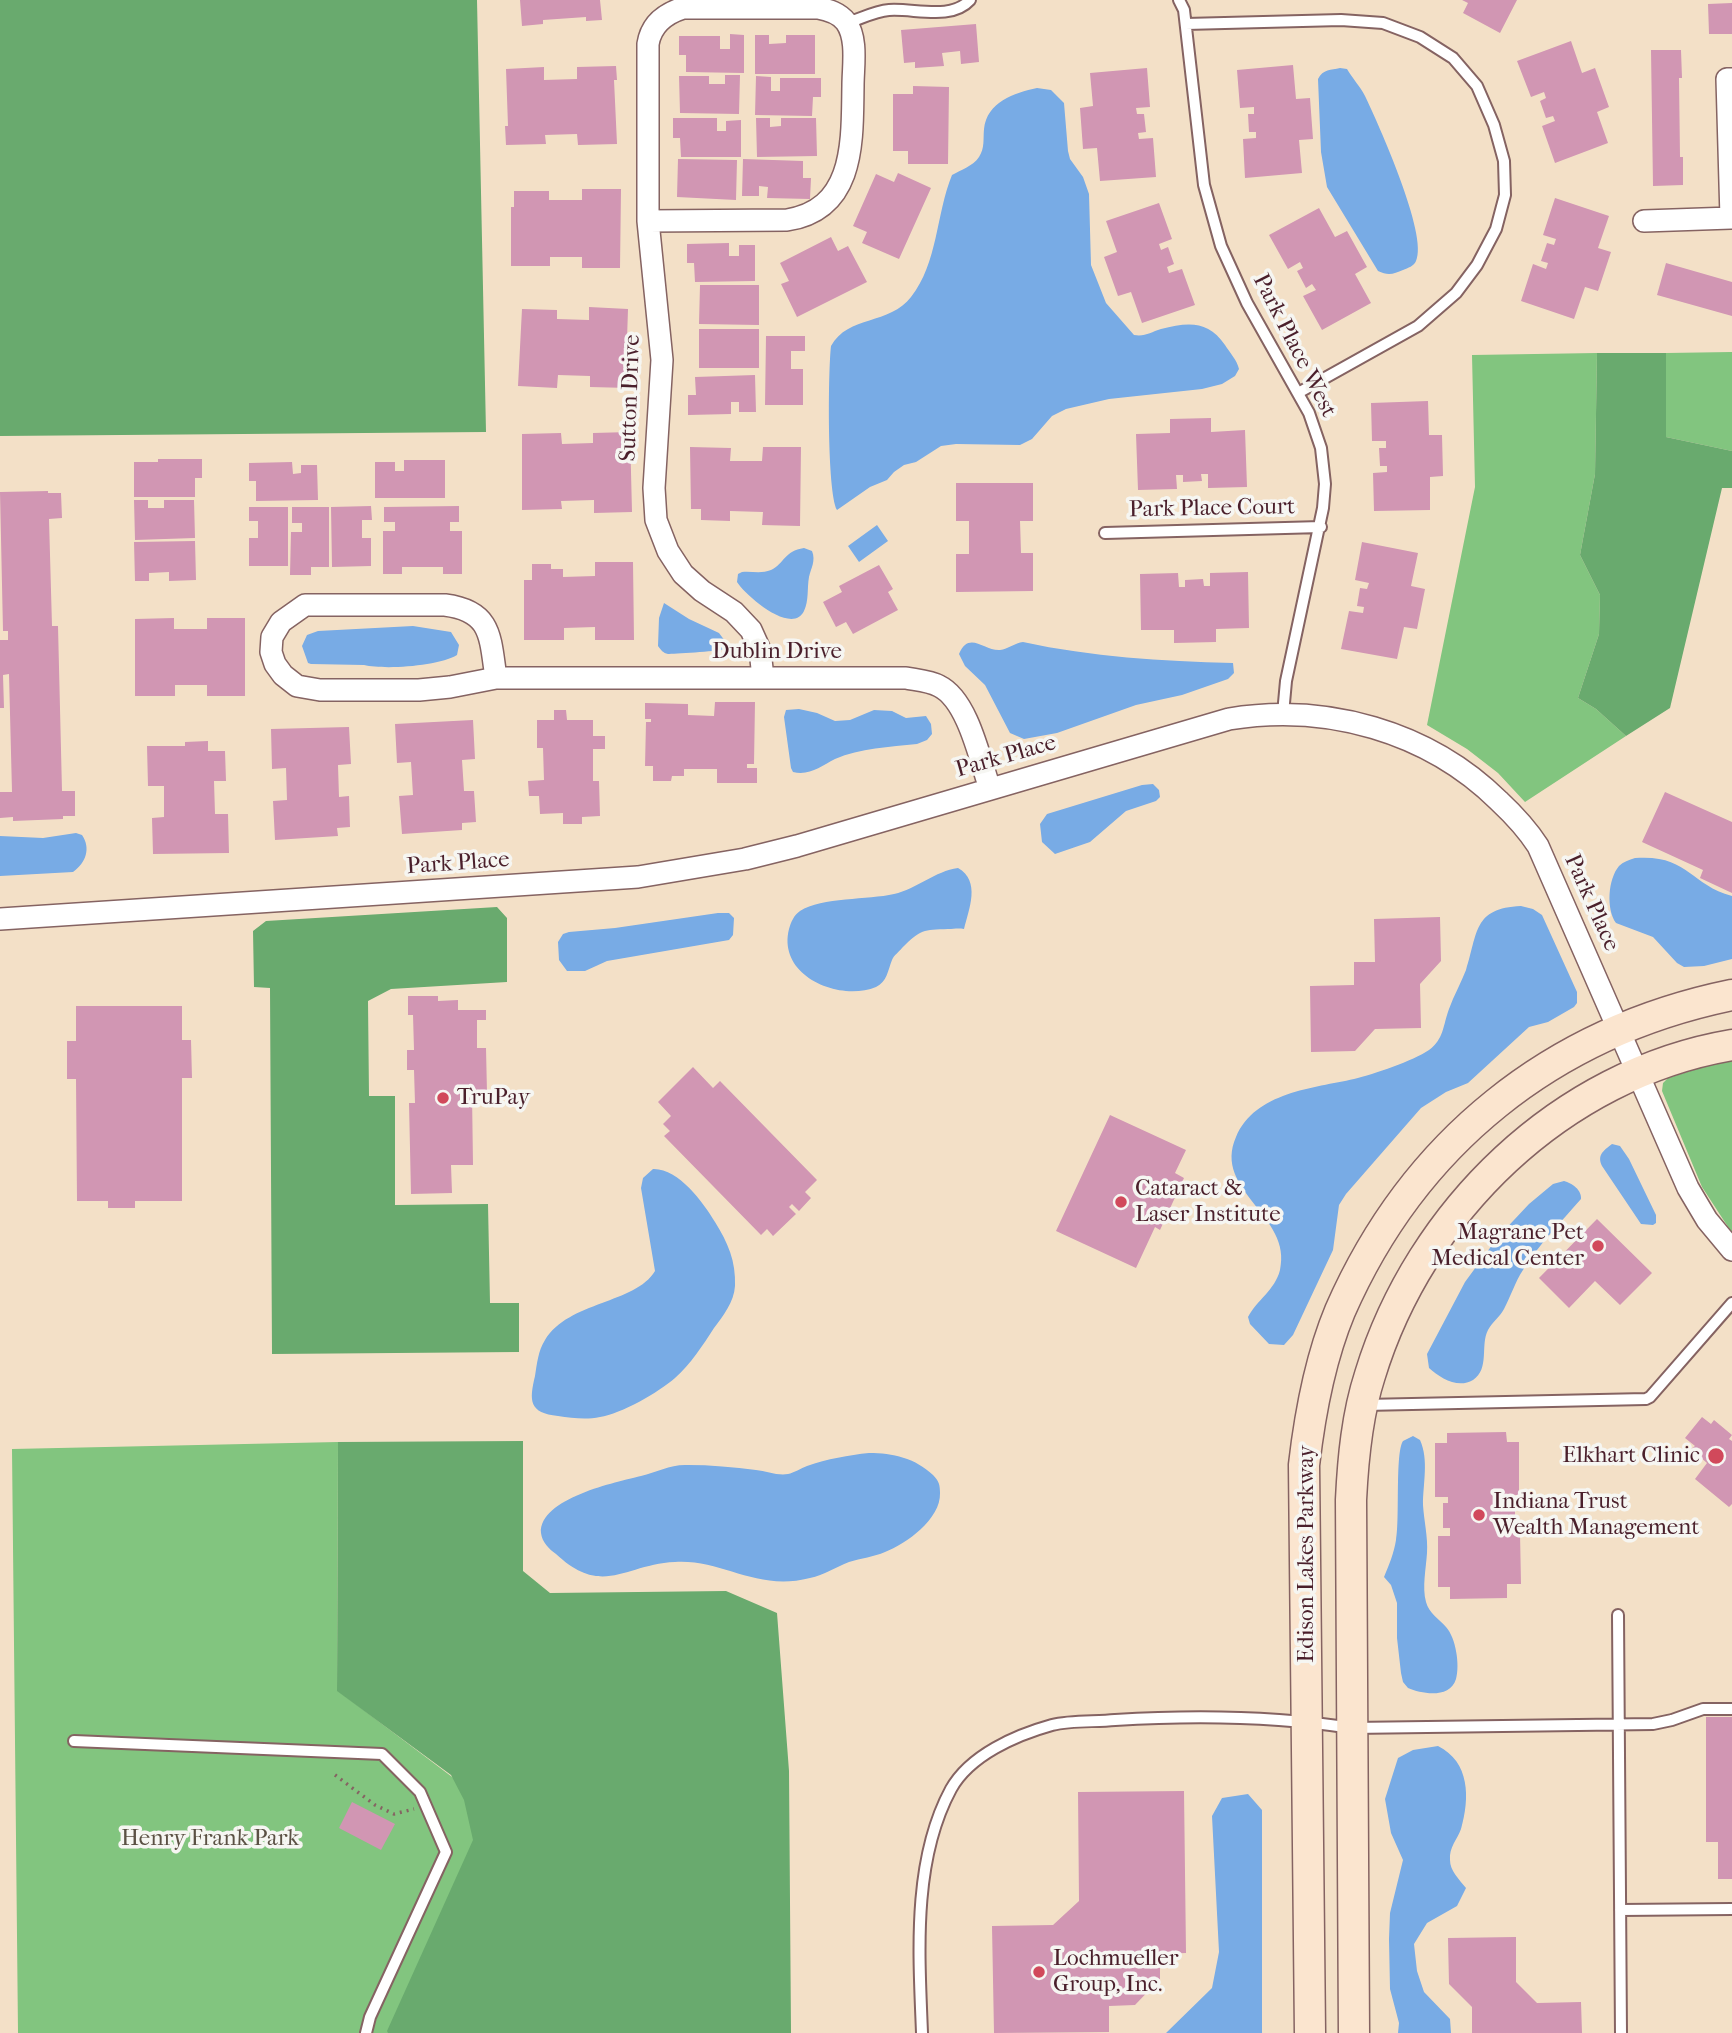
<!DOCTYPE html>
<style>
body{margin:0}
canvas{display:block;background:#f3e0c7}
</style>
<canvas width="1732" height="2033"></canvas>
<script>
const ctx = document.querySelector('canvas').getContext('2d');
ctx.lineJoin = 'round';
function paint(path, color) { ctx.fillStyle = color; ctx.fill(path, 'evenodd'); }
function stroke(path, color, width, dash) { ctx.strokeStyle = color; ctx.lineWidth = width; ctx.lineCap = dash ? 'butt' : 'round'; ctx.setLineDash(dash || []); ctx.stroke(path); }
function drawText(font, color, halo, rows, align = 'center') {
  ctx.font = font + ' "IM FELL French Canon",serif'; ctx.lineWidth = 7; ctx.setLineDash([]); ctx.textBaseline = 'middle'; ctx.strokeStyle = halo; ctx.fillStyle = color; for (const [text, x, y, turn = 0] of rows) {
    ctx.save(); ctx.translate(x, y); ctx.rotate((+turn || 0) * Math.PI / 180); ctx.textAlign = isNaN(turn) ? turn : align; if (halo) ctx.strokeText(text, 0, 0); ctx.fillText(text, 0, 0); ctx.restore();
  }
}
paint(new Path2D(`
 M1732,352V451L1666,437V353Z
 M1597,353L1595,474L1580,555L1600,595L1599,634L1578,698L1596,709L1626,736L1525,802L1498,773L1467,749L1427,725L1475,487L1472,355Z
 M1732,1058V1233L1702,1187L1662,1091L1663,1083L1668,1078Z
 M338,1442L337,1690L791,2033H18L12,1449Z`), '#82c57f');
paint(new Path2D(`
 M0,0H477L486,432L0,436Z
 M1597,353H1666V437L1732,451V488H1722L1670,708L1626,736L1596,709L1578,698L1599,634L1600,595L1580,555L1595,474Z
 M497,907L507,918V982L391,989L368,1001L369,1096H395V1205L488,1204L490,1303H519V1352L272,1354L270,988L254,987L253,931L266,921Z
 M523,1441V1571L550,1593L726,1591L777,1613L789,1771L791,2033H388L387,2031L473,1840L464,1800L451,1775L337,1691L338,1442Z`), '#69aa6e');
paint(new Path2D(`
 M1340,68L1347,69C1352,78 1360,86 1365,96C1378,123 1429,236 1416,261C1414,266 1408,268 1403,270C1394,274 1388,276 1378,271L1327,187L1321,152L1318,79C1323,69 1331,70 1340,68Z
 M1037,88L1051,90L1064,103L1068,151L1070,159L1083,177L1089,194L1091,265L1106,303L1134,335C1145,337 1151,332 1161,329C1188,322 1208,320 1225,345C1230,353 1237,360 1239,369L1235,376L1222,384L1202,389L1109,399L1066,409L1052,416L1032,439L1020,445L956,444L941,446L916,462L904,465L894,472L887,480L870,487L837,510C827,491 828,371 831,346C848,315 890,325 911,297C938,263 936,214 952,175C961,170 973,166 979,157C985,148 983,139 984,129C987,102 1014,93 1037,88Z
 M877,525L888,541L859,562L848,546Z
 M804,548L812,551C816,561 811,568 809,577C807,588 809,601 804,611C792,636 745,595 737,582L738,574L742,572C752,571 761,574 771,570C785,563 784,551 804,548Z
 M664,603L689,619L719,633L725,641L722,650C718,651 672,654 668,654C663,653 661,650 658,646L659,618Z
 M413,626L451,632L459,645L457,655C439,666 385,670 364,665L311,664L308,663L302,646L307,635L318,631Z
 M1023,642C1092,657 1161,661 1233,663L1234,673L1228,679L1182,695L1136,705L1057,733L1024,739L1010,733L985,685L965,666L959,654C969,630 984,651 1000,650C1008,649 1015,643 1023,642Z
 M799,709L817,713L835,721L850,720L874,710L892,711L906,718L926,716L931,724L932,734L927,740L917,744C890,747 860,748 835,759C821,766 810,776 793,772L791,768L784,717L786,710Z
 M1153,784L1159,790L1160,797L1156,801L1126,811L1090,842L1055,854L1042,842L1040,824L1047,814L1142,785Z
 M76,833L82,835C91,848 86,863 73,872L0,876V836L43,838Z
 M1635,858C1688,854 1689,884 1732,896V959L1704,966L1684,967L1677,963L1653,937L1616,923C1606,909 1608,879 1619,866C1623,862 1629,860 1635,858Z
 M958,868C981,881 969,909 964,929C958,928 954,929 948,929C923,930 921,929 902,948C899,952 894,955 892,960C888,970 887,982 876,987C839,1002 777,976 789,929C791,922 794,915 800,911C822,897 868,900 894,894C917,889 935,871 958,868Z
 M1521,906L1533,909L1542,915L1577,992V1003L1574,1007L1548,1022L1529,1027L1468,1083L1446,1092L1421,1108L1346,1194L1339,1205L1333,1250L1293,1335L1284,1345L1269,1344L1250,1324L1248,1317C1257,1300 1275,1290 1280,1270C1293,1216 1212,1191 1236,1137C1255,1092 1314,1088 1354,1079C1374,1074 1413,1061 1429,1050C1444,1039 1443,1025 1449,1009C1454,995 1461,983 1466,970C1478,933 1473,908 1521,906Z
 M718,913H729L734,918L733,935L729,940L607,961L585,971H567L559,960L558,942L563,934L569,932L615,928Z
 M1612,1144L1620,1146L1629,1159L1656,1215V1223L1653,1225L1641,1224L1602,1166C1597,1155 1603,1151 1612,1144Z
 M653,1169C678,1168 703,1202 715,1222C728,1243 736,1261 735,1286C734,1302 723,1316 714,1328C703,1345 690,1365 675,1378C659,1392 621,1414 600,1417C586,1420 572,1418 558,1416C529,1413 529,1401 535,1376C537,1364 538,1351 545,1340C569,1301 635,1304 655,1271L641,1188L643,1178Z
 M1564,1181C1572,1183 1582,1190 1581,1199C1561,1222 1539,1244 1523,1270C1515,1282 1511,1296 1504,1309C1500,1317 1492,1322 1488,1330C1480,1345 1490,1369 1473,1380C1458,1389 1440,1378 1429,1368L1427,1354L1465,1282L1498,1237L1529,1204L1553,1184Z
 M1413,1436L1420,1440C1429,1460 1423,1483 1423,1505C1424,1521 1428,1537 1427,1553C1426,1569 1422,1587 1426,1602C1429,1613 1439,1619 1446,1627C1456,1638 1460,1665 1456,1679C1450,1699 1422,1694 1408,1688L1403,1682L1401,1673L1397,1638V1603L1391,1585L1384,1577C1389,1565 1394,1553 1396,1540C1400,1519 1395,1453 1403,1441Z
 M869,1453C893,1453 915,1458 933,1475C939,1481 940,1485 940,1493C941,1519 906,1544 885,1552C874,1557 861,1558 849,1562C836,1567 824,1575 810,1578C756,1592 723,1559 675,1562C625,1564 603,1598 556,1554C549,1549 542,1542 541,1533C539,1498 617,1482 641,1476C657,1472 671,1464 688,1465C710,1465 734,1467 756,1470C766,1471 778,1476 788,1474C794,1473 801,1468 807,1466C827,1459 849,1455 869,1453Z
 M1438,1746C1470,1762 1470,1798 1461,1829C1457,1840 1449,1847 1450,1860C1450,1871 1459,1879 1466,1888L1457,1906L1427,1923L1414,1944L1417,1971L1424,1992L1450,2019L1451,2033H1398L1399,2023L1390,1989L1389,1939L1390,1913L1403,1860L1391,1833L1385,1799L1398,1758L1413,1750Z
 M1248,1794L1262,1810V2033H1166L1212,1988L1219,1952L1212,1816L1222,1798Z`), '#78abe5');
paint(new Path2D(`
 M520,0H600L602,20L586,21V17L543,20V24L522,26Z
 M1462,0H1517L1500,33L1463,13L1468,3Z
 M1732,3V34H1709L1708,4Z
 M976,24L979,62L961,64L960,51L942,53L944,66L915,68V62L904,63L901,30Z
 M730,34L744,35V73L686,72V55H679V36H720V49H730Z
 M755,35H769V44L786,43V35H815V74H755Z
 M1571,41L1582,73L1595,68L1609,107L1597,112L1608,143L1555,163L1542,126L1555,121L1553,116L1546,118L1540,101L1546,98L1544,92L1531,97L1517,61Z
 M1651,50H1681L1682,78H1679L1680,157H1683V185L1653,186Z
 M1293,65L1296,99L1310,98L1313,139L1299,140L1302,173L1245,178L1243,139L1256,138V132H1249L1248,114H1254V107L1240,108L1237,70Z
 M616,66L617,80H614L617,144L578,145L577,134L545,135L546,144L506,145L505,126H508L506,69L544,67V80L577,79V67Z
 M1147,68L1150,107L1136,108L1137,114H1144L1146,132L1138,133L1139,139L1153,138L1156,177L1100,181L1097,148L1083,149L1080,108L1093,106L1090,73Z
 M725,75H740L739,114L680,113L679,76H709V84H725Z
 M756,76L771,77V91H780V78H821V97H813L812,116L755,115Z
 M913,86L949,87L948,164H908V151H893V94H913Z
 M673,118H717V131H726V121L741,120V157H681L680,138H673Z
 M756,118H770V127L781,126V118H816L817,156L757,157Z
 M678,159L737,160L736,200L677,197Z
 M743,159L803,161V178H811L810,199L767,198L768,187L759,186V196H742Z
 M898,173L931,188L899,259L862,243L867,232L853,226L876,174L894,182Z
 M582,189H621L620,268H582V257H550V266H511V207H514V191H549V200H582Z
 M1555,198L1609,216L1598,248L1611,252L1598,291L1585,287L1574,319L1521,301L1533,264L1546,269L1548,263L1541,261L1547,243L1554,245L1556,239L1543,235Z
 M1159,203L1172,239L1159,244L1161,250L1168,247L1174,264L1167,267L1169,273L1182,269L1195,305L1142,323L1131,292L1118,296L1104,257L1117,252L1106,221Z
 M1319,208L1335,237L1347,231L1367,267L1355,274L1371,303L1322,330L1303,296L1316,290L1312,284L1306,288L1297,271L1303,268L1300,262L1288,269L1269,235Z
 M831,237L838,251L848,246L867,282L797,317L781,284L789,281L780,263Z
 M729,243V256H739V245H755V281L695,282L694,263H687V244Z
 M1666,263L1732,282V316L1657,295Z
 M700,285H759V325L699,324Z
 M589,307L628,309L626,370H630L629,388L590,387V376L558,375L557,388L518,386L522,309L557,310V319L589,320Z
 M699,329H759V368H699Z
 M766,336H805V351H791V369H803V405H765Z
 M755,375L756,412H739V402H731V414L688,415V395H696L695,377Z
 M1428,401L1429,435H1442L1443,476L1430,477V510L1374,511L1373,473L1387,472V466H1380L1379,448H1386V441H1372L1371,403Z
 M1211,418V432L1245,430L1247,487L1208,488V474H1201L1202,481L1183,482V475H1176L1177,489L1138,490L1136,434L1170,433V419Z
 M630,432L632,512L594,513V500L561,501L562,509L522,510V434L561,433L562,444L593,443V433Z
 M690,447L731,448L730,461H762L763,447H801L800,526L762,525L763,512L730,511V521L701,520V509H691Z
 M158,459H202V478H195V497H134V462H158Z
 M404,460H445V498H375V462H395V471H404Z
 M292,462L293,474L301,473V465H317L318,500L256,501V481H249V463Z
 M956,483H1033V521H1020L1021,553H1033V591L956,592V554H969V521H956Z
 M48,491V493H61L62,518L49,519L52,626H58L62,791H75V816H63V819L13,821V817L0,818V792H12L9,674L3,675L4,708H0V640H8V631H3L0,492Z
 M134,500H148V508H164V500H194L195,538L135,540Z
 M371,506L372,520H362V538H371V566L332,567L331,507Z
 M459,506V522H450V531H462V574H443V567H402V574H383V531H395V522H384V507Z
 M249,507H288V566H249V538H258V521H249Z
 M292,507H329V567H311V575H290L291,532H302V523H292Z
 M195,541L196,580L169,581V572L149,573V581H135L134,542Z
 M1362,542L1418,553L1411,586L1425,589L1417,629L1404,627L1397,659L1341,649L1349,611L1363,613L1364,607L1357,606L1360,588L1367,589L1369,583L1355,580Z
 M595,562H633L634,640H595V627L564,628V640H524V580H532V564H551V569H563V577L595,576Z
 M879,565L893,589L888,592L898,610L853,634L846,622L836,627L823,602L842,592L839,586Z
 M1248,572L1249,628L1216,629V642L1174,643V630H1141L1140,574L1178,573L1179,587H1185V580L1203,579L1204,586H1210V573Z
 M174,618V629H207V618H245V696H207V685H175V696H135V619Z
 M715,702H755L754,764H747V768H757V783H717V769H684V776H672L671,781H653V766H645L646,722H651V719H645V703L688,704V715L714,716Z
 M554,710H566L567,720H593V736H605V749H593V781H599L600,816L582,817V824H563V813L540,814L539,796H529L528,781L544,780L543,748H537V720H554Z
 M473,720L475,759L462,760L464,791H474L476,822L462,823V830L402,834L399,796L413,795L411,762L397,763L395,724Z
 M349,727L351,764L338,765L339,797L349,796L350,827L337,828L338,836L275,840L273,801L287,800L286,768L272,769L271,729Z
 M208,741V751H225L226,781H214L215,814H228L229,853L153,854L152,818L164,817V786H148L147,746H185V742Z
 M1665,792L1732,822V893L1700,878L1703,870L1642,842Z
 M1440,917L1441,961L1420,984L1421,1028L1375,1029L1355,1051L1311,1052L1310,986L1354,985V962H1375L1374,919Z
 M408,996H438V1001L458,1000V1010H486V1020H477V1048H486L487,1093H472L473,1165H451L452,1193L411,1194L409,1103H415L414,1070H407V1050H414L413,1015H408Z
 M76,1006H182V1040H191L192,1078H182V1201H135V1208H108V1201H77L76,1079H67V1041H76Z
 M693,1067L713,1088L720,1081L817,1180L805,1192L811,1198L799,1211L792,1204L789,1207L796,1214L773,1236L767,1229L761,1235L664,1136L670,1131L663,1124L671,1116L658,1102Z
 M1110,1115L1186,1150L1175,1173L1184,1178L1160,1230L1155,1227L1136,1268L1056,1231Z
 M1597,1219L1652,1273L1620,1305L1595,1281L1569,1308L1539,1278Z
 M1702,1417L1711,1424L1714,1420L1732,1435L1729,1439L1732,1441V1504L1729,1507L1695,1479L1707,1463L1691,1449L1695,1446L1685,1438Z
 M1506,1432L1507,1442H1519V1495H1507L1508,1503H1515V1527H1509V1533H1520L1521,1584H1507V1598L1450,1599V1587H1438V1536H1450V1528H1443V1503H1448V1497H1435V1443H1447V1433Z
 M1706,1717H1732V1879H1718V1842H1706Z
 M1184,1791L1186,1953L1160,1954V1979L1135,2005L1109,2006V2032L994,2033L992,1926L1053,1925L1079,1901L1078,1792Z
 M352,1802L395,1824L381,1850L339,1828Z
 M1516,1937V1982L1537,2003L1581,2002L1582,2033H1472V2007L1449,1984L1448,1938Z`), '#d196b3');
const lane = new Path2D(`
 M1179,0L1184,10L1204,185L1221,246L1247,303L1309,413L1321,448L1325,484L1323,508L1286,681L1283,714
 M847,23C860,19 875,11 889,10C914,8 951,21 970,0
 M1186,24L1341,20L1383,23L1420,37L1453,58L1477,86L1494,125L1504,161L1505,195L1496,229L1477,265L1456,293L1418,326L1298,393
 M1105,533L1321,527
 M1365,1405L1646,1399L1650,1397L1732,1303
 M1618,1615L1621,2033
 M74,1741L382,1754L420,1792L446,1852L370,2017L366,2033
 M1620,1910L1732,1909
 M922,2033C919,1954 912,1861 951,1789C970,1755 1016,1735 1052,1725C1071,1720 1095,1722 1115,1720C1194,1715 1274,1716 1352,1728L1653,1724L1672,1720L1703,1709H1732`);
const street = new Path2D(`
 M648,221L787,220C856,209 852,140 853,86C853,66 858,39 846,22C839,13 829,10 818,8H683C664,14 651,25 648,44V221L662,360L654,488L656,520L668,551L683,574L702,591L734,612L751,630L760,650L763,678
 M1644,221L1731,218L1727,79H1732
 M496,678C490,637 492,611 445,605H305L281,622L272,637L271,652L275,664L283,675L297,686L320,690H419L450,687L496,678H906C916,680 930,681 939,686C968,700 980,760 990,789
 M0,919L638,877L745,859L797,846L1229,719C1326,703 1428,731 1499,801C1514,815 1527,829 1538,846L1688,1188L1707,1220L1732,1250`);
const secondary = new Path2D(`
 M1310,2033L1304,1465C1310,1413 1320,1359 1340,1311C1414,1142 1552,1032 1732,995
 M1354,2033L1351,1500C1353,1458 1357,1415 1370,1375C1420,1211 1561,1074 1732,1045`);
stroke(lane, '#856362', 14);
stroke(street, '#856362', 24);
stroke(secondary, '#856362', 33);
stroke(new Path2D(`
 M335,1775L375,1805L394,1814L414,1809`), '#856362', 3.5, [2, 5]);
stroke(lane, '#fff', 10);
stroke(street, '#fff', 21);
stroke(secondary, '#fbe5cf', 30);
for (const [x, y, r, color] of [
 [443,1098,7,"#d1495b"],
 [1121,1202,7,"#d1495b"],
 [1598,1246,7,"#d1495b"],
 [1716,1456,9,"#d1495b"],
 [1479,1515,7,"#d1495b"],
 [1039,1972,7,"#d1495b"]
]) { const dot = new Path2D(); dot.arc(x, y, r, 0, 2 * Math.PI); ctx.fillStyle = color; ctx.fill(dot); stroke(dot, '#f6f6f2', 2.5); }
drawText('23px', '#4a1f2b', '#f6f6f2', [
 ["Park Place West",1294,346,63],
 ["Sutton Drive",631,398,-88],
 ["Park Place Court",1212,509,-1],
 ["Dublin Drive",777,652],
 ["Park Place",1006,757,-16],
 ["Park Place",458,864,-4],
 ["Park Place",1591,903,66],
 ["Edison Lakes Parkway",1307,1554,-90]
]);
drawText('23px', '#4a1f2b', '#f6f6f2', [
 ["TruPay",457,1098],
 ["Cataract &",1135,1189],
 ["Laser Institute",1135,1215],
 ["Magrane Pet",1584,1233,"right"],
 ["Medical Center",1584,1259,"right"],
 ["Elkhart Clinic",1700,1456,"right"],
 ["Indiana Trust",1493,1502],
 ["Wealth Management",1493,1528],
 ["Lochmueller",1053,1959],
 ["Group, Inc.",1053,1985]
], 'left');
drawText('23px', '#5b5144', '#f6f6f2', [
 ["Henry Frank Park",210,1839]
]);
</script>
